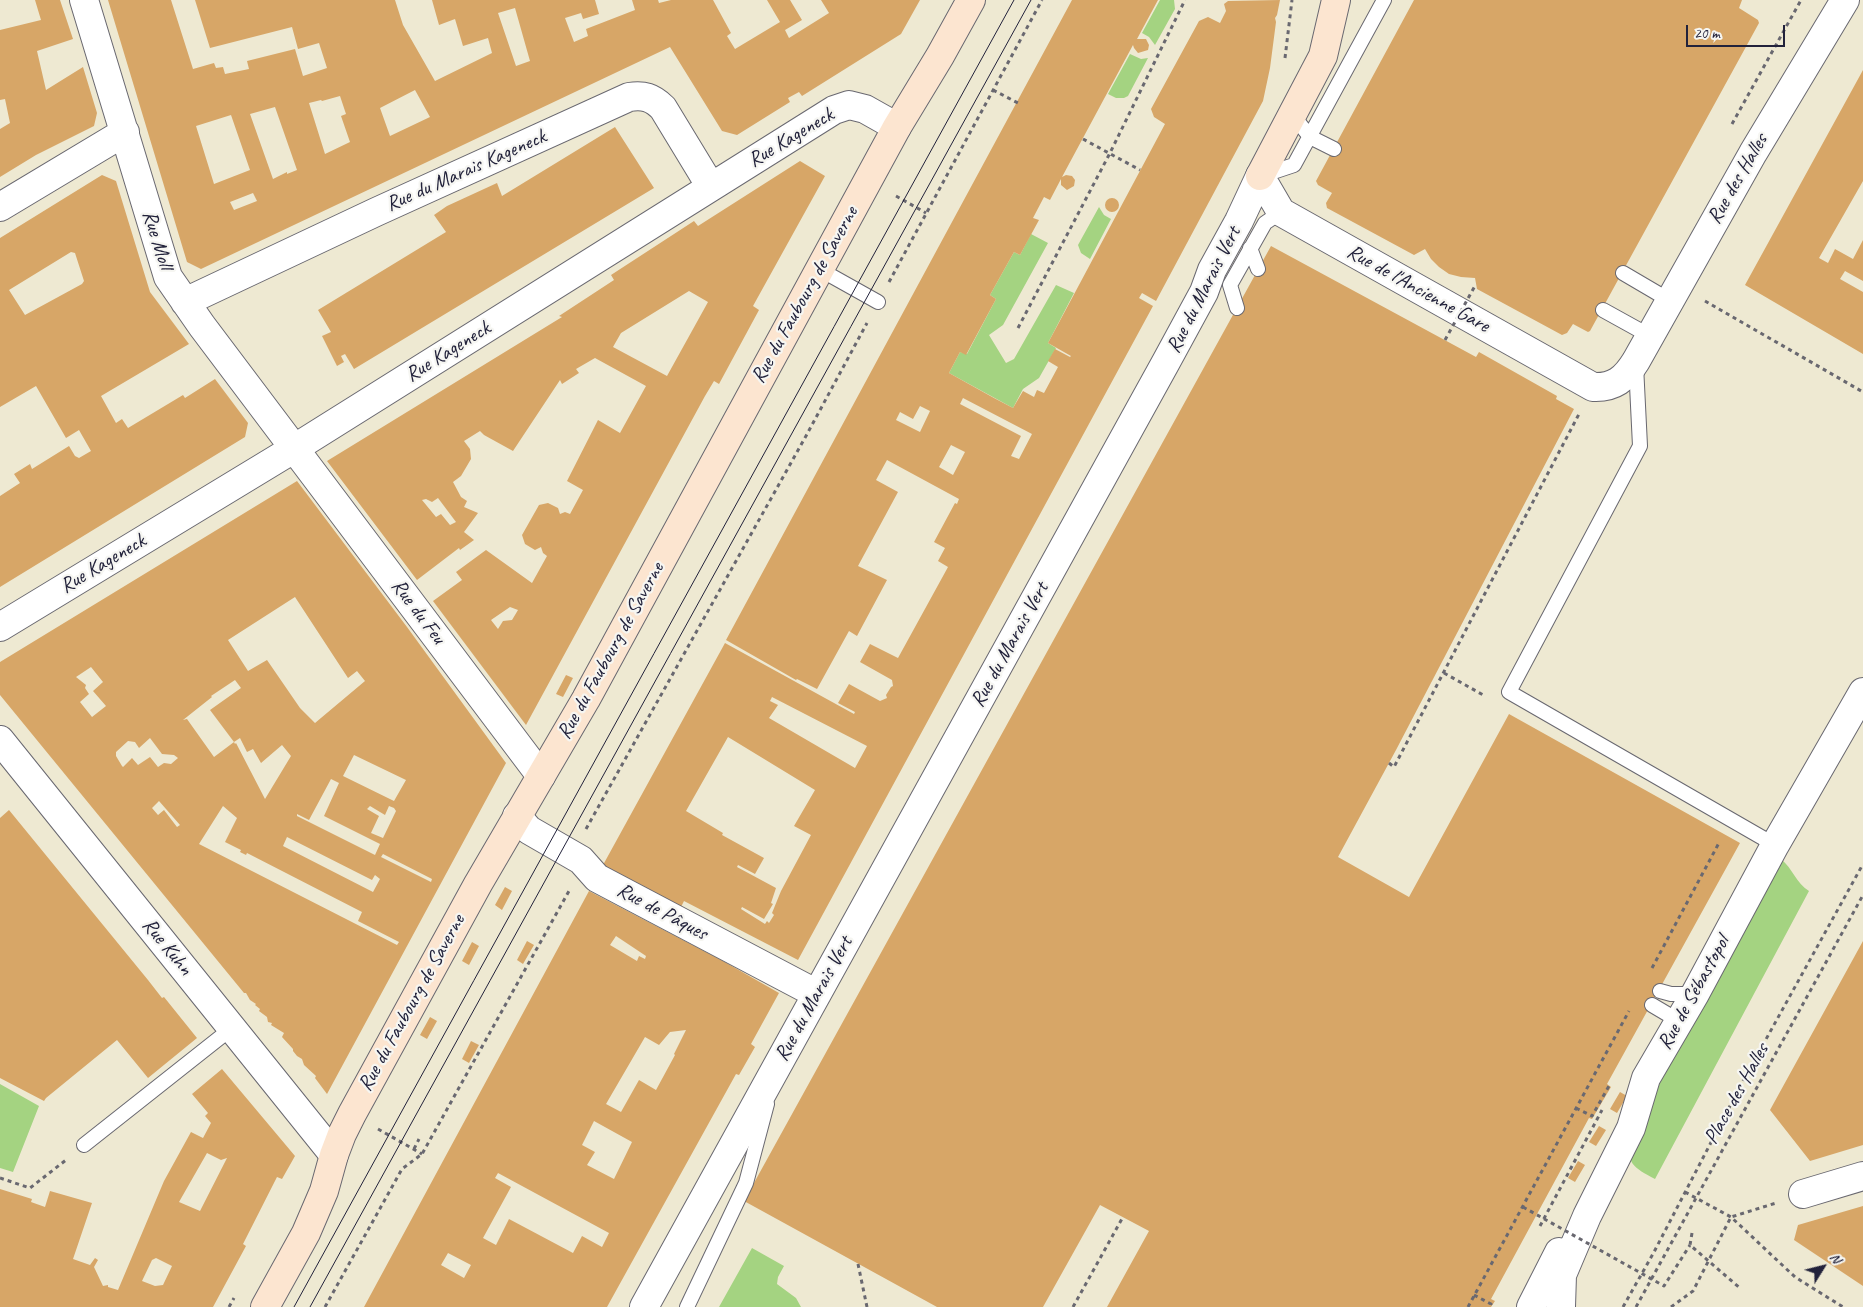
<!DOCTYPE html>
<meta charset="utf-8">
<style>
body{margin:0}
#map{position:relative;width:1863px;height:1307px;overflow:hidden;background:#eee9d2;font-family:Caveat,sans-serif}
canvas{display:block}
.north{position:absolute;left:1798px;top:1242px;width:50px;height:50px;-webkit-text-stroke:4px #f6f6f2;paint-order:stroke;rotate:54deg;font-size:14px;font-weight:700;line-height:20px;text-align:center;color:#22223b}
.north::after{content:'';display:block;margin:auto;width:18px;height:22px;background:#22223b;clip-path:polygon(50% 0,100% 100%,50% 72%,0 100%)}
.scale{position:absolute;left:1686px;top:25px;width:99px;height:22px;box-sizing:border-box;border:2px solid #22223b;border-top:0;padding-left:6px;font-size:15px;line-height:18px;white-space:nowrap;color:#22223b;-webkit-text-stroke:4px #f6f6f2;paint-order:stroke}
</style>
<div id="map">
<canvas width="1863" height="1307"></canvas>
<div class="north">N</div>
<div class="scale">20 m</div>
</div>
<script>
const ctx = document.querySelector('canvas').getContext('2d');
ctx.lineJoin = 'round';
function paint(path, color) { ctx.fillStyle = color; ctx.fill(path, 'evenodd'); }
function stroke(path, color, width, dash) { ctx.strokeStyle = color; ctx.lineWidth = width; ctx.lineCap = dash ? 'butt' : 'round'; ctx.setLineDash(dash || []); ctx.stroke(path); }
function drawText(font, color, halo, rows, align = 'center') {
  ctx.font = font + ' Caveat,sans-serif'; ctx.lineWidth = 4.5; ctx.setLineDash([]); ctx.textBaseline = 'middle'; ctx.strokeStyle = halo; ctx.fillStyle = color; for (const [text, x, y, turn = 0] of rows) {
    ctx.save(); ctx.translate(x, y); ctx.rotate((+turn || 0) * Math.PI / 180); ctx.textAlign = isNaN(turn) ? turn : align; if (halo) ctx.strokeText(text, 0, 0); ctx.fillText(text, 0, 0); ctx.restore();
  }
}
paint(new Path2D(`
 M1160,0H1174L1175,9L1155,45L1149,37L1142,33Z
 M1130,54L1141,59L1148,58L1128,96L1124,98H1116L1108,94Z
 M1099,207L1104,215L1111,219L1090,259L1081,253L1078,245Z
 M1031,234L1048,243L1003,325L989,335L1006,363L1014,359L1056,285L1074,293L1048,343L1056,348L1039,378L1023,389L1013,408L949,373L960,352L967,354L996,299L990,295L1014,252L1020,255Z
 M1781,859C1793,869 1796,883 1809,891L1655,1179C1634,1168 1625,1163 1630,1137Z
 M0,1084L39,1106L13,1172L0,1168Z
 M752,1248L784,1266L778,1277L777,1284L796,1298L801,1307H719Z`), '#a4d381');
paint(new Path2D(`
 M35,0H60L73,39L37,51L46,90L83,67L97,113L94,126L36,155L0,177V129L10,123L5,99L0,100V30L41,20Z
 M108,0H171L193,69L214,63L216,68L223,67L225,74L249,69L247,61L295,49L303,76L327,68L319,43L298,49L292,27L210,48L195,0H395L403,25L435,81L492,53L488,38L463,46L455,19L439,25L432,0H595L599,14L583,19L581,13L565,18L574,42L588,36L586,29L635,10L632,0H658L659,3L671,0H713L731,33L727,36L735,49L780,22L767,0H790L802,20L785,30L789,38L829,13L821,0H920L901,34L802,96L799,92L788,98L790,102L737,135L722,131L670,47L201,269L187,262ZM515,8L530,61L516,66L498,13ZM415,90L430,117L390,136L380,108ZM340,96L346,114L341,116L350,142L325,154L309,103L321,100L322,101ZM275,107L297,170L287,174V172L273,179L250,114ZM231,115L250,170L214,184L196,126ZM253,193L257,201L234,210L230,202Z
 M1072,0H1158L1137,39H1146L1149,45L1148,50L1138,53L1134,48L1133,45L1062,177L1066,175L1072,176L1075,180L1074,186L1067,190L1061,185V179L1050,200L1044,197L1033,218L1039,220L1020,255L1014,252L990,295L996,299L966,355L960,352L949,373L994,398L1013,408L1023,391L1034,397L1037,390L1044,393L1058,367L1048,361L1055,349L1070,357L1071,356L1048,343L1165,124L1154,117L1151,109L1199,21L1208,17L1220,23L1226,11L1224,4L1228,1L1280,0L1277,15L1275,18L1276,22L1270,68L1263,101L1156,301L1142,293L1139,298L1153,306L798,960L684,901L680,909L603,865L725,643L854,714L855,712L838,703L849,684L880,701L887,698L886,695L891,687L893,686L892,680L860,662L870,644L898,658L948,567L938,561L945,548L934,542L955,503L957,504L959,499L887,460L876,480L898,492L858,566L887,580L857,636L849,631L817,689L797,679L796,680L726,640ZM963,398L1032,434L1019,459L1011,456L1021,436L960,404ZM920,406L930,411L920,432L896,420L900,412L913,419ZM951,445L965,452L953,475L939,467ZM772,697L867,746L855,768L769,718L778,705L770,701ZM728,737L815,790L794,826L811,835L781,891L772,913L774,915L769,923L767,921L765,924L741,909L742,907L764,919L773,904L771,903L776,888L737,867L738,865L755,874L764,858L722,835L723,833L686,811Z
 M1414,0H1742L1739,8L1758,20L1759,23L1590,331L1588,332L1573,324L1567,333L1562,335L1477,289L1475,278L1461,277L1449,274L1439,267L1431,259L1425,249L1414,255L1327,208L1326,203L1332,193L1318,185L1316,181Z
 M1863,70V181L1819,258L1828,263L1835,249L1853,259L1863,240V281L1845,271L1840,279L1863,292V354L1745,285Z
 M615,127L654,188L354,369L345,354L341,356L344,362L337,366L322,336L331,332L318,310L446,232L434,215L447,206L497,183L502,196Z
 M800,161L825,176L753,306L759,310L719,384L714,381L705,396L526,725L433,601L462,580L456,572L486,550L532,583L547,556L543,553L541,547L535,550L525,544L522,535L539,505L548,503L558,508L560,514L565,512L570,514L583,490L567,481L598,420L620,433L646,386L595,358L576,369L579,373L562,384L560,380L513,451L484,435L480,431L464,441L470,449L471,459L461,476L453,482L461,497L467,501L464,507L478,513L464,532L474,540L460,550L459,548L417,580L327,461L562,317L559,316L614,280L611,275L694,221L698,226ZM689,291L708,302L667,376L613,347L621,333ZM438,498L456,522L450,525L441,514L436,517L422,500L426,499L432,502ZM510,607L518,610L512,620L503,621L498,629L491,620Z
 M102,175L116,181L150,292L189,344L101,396L116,423L122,419L128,428L183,395L185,398L215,379L248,423L245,437L0,587V496L20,483L14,474L30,464L32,469L69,446L75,456L79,458L91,451L79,430L66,438L36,386L0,407V238ZM71,252L75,253L84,281L82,284L25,315L9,290Z
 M1105 205a7 7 0 1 1 14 0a7 7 0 1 1-14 0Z
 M1271,246L1476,357L1479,352L1557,396L1556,399L1574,409L1396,750L1338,857L1409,897L1509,714L1740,843L1607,1084L1611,1087L1592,1119L1589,1118L1491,1299L1495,1301L1491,1307H1107L1149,1231L1100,1205L1043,1307H937L744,1201Z
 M297,481L407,627L506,763L327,1094L315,1078L316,1076L304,1065L302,1059L297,1056L293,1051V1049L282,1037L284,1033L271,1025L272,1023L268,1022L267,1017L259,1011L260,1009L255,1005L256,1004L250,1000L246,993H244L0,695V662ZM295,597L348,678L357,671L365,681L315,723L300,708L267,660L248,671L228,640ZM91,667L103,682L93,691L106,706L92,717L80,702L89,694L85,688L86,685L76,677ZM235,680L241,688L210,710L234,742L240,738L247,752L253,749L261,763L282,745L291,756L265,799L236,743L235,744L234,742L214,757L187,719L183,720L212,697L211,696ZM150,738L162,754L174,755L178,758L171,764L164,763L158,767L150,757L138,765L132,758L123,767L122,766L116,756V752L128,741L135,742L139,748ZM354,755L406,780L394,801L343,776ZM331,779L339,783L324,816L380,844L375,855L297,816V814L309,820ZM159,801L180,825L177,827L164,810L158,815L152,808ZM223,806L237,818L225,842L241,850L240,852L246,855L247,853L362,912L358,921L399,942L397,945L199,844ZM370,806L385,815L389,806L394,808L396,811L383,838L371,833L379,816L367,809ZM287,837L372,880L375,875L380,879L373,892L283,846ZM383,854L432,879L431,882L381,857Z
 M566,675L573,678L563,697L556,694Z
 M9,810L148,980L162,998L164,997L197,1038L148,1078L117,1040L46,1098L44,1101L0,1078V818Z
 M505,887L512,891L502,910L495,905Z
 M589,891L723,961L779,993L751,1044L755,1047L739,1075L736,1074L607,1307H364ZM616,936L646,956L645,959L639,956L637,961L610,945ZM686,1030L674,1054L675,1055L656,1090L639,1080L621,1112L606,1104L645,1037L659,1045L670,1032ZM594,1121L632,1142L614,1179L587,1165L595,1152L582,1145ZM498,1173L609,1233L602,1247L582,1236L573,1253L509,1219L496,1245L483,1238L511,1187L495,1178ZM448,1253L471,1265L464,1278L441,1265Z
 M527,941L534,945L523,964L517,960Z
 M1863,941V1145L1810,1161L1770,1110Z
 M472,942L479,946L469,965L462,961Z
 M430,1017L437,1021L427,1039L420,1035Z
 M471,1041L479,1045L469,1063L462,1059Z
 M222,1069L295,1156L282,1179L277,1177L243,1244L246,1246L213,1307H0V1189L32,1199L31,1202L45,1207L50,1191L92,1203L73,1259L90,1265L95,1258L98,1260L94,1267L103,1286L108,1285V1287L118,1290L164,1181L191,1132L203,1138L211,1123L205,1116L208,1113L192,1094ZM207,1153L221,1160L227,1158L200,1211L179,1202ZM156,1258L172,1266L163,1285L155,1286L142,1281L152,1260Z
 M1620,1092L1627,1096L1617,1113L1610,1109Z
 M1599,1126L1606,1130L1596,1146L1589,1142Z
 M1578,1161L1585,1165L1575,1182L1568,1178Z
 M1863,1206V1286L1794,1240L1798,1225Z`), '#d7a667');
const lane = new Path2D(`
 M1292,114L1310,137L1334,149
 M1261,176L1294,165L1384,0
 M1250,248L1258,269
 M819,269L878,302
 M1623,273L1669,300
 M1237,308L1230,285L1265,223L1281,212
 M1603,310L1650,336
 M1636,365L1640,446L1509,692L1775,845
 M1660,991L1671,994H1695
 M1652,1005L1679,1021
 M84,1145L232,1028
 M687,1307L746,1183L767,1104`);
const street = new Path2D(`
 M84,0L168,277L202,326L541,776
 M1260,176L1281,212L1593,387C1614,388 1625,379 1636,361L1753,153L1845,0
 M0,207L125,132
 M185,302L376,212L629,97C644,95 652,97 663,108L711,187
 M0,627L295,448L834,110L849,105L865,109L897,127
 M0,740L334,1155
 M517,816L529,830L581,860L597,878L817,994
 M1803,1194L1863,1176
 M644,1307L1166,362L1204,292L1212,270L1239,221L1260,176
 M1531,1307L1559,1252
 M1561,1307L1562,1275L1587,1216L1631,1128L1646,1078L1695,994L1775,845L1863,692`);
const secondary = new Path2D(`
 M1260,176L1323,56L1336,0
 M265,1307L306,1233L324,1191L334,1155L342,1134L352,1114L478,884L586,699L897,127L940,56L971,0`);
stroke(lane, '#696870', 16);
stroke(street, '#696870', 30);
stroke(secondary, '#696870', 30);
stroke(new Path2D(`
 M1285,58L1292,0
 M993,90L1018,103
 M1732,124L1801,0
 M1083,139L1140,170
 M896,196L926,213
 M889,282L1042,0
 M1705,301L1863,392
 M1018,328L1110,153L1185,0
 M1444,673L1485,696
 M1389,763L1394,767L1579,414
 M586,829L806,436L867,323
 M1652,968L1720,841
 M1576,1108L1592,1116L1609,1086
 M378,1129L422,1154
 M414,1149L419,1139
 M0,1178L30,1188L66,1160
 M1685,1192L1731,1217L1795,1277L1843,1307
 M1540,1226L1602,1110
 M1692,1233L1690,1245L1741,1289
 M858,1264L867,1307
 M1474,1295L1491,1304L1489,1307
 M229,1307L234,1298
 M325,1307L402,1169L422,1154L569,891
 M1073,1307L1123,1217
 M1468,1307L1629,1011
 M1623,1307L1654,1252L1744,1079L1863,864
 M1636,1307L1863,895
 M1671,1307L1693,1291L1731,1217L1776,1203`), '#696870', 3, [4, 4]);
stroke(lane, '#fff', 14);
stroke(street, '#fff', 28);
stroke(secondary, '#fce5d0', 28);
stroke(new Path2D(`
 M294,1307L1014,0
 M310,1307L1031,0`), '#22223b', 1);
stroke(new Path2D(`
 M1445,340L1476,284
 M1523,1207L1664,1286L1690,1245`), '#696870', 3, [4, 4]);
drawText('21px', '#22223b', '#f6f6f2', [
 ["Rue Kageneck",791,138,-31],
 ["Rue du Marais Kageneck",466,171,-24],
 ["Rue des Halles",1738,179,-60],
 ["Rue Moll",157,240,73],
 ["Rue de l'Ancienne Gare",1418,289,29],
 ["Rue du Marais Vert",1204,290,-63],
 ["Rue du Faubourg de Saverne",805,295,-61],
 ["Rue Kageneck",448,352,-32],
 ["Rue Kageneck",103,564,-31],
 ["Rue du Feu",418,612,53],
 ["Rue du Marais Vert",1010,645,-61],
 ["Rue du Faubourg de Saverne",611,651,-61],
 ["Rue de Pâques",662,912,28],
 ["Rue Kuhn",167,947,51],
 ["Rue de Sébastopol",1694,993,-61],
 ["Rue du Marais Vert",814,999,-61],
 ["Rue du Faubourg de Saverne",412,1003,-61],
 ["Place des Halles",1737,1094,-61]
]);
</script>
